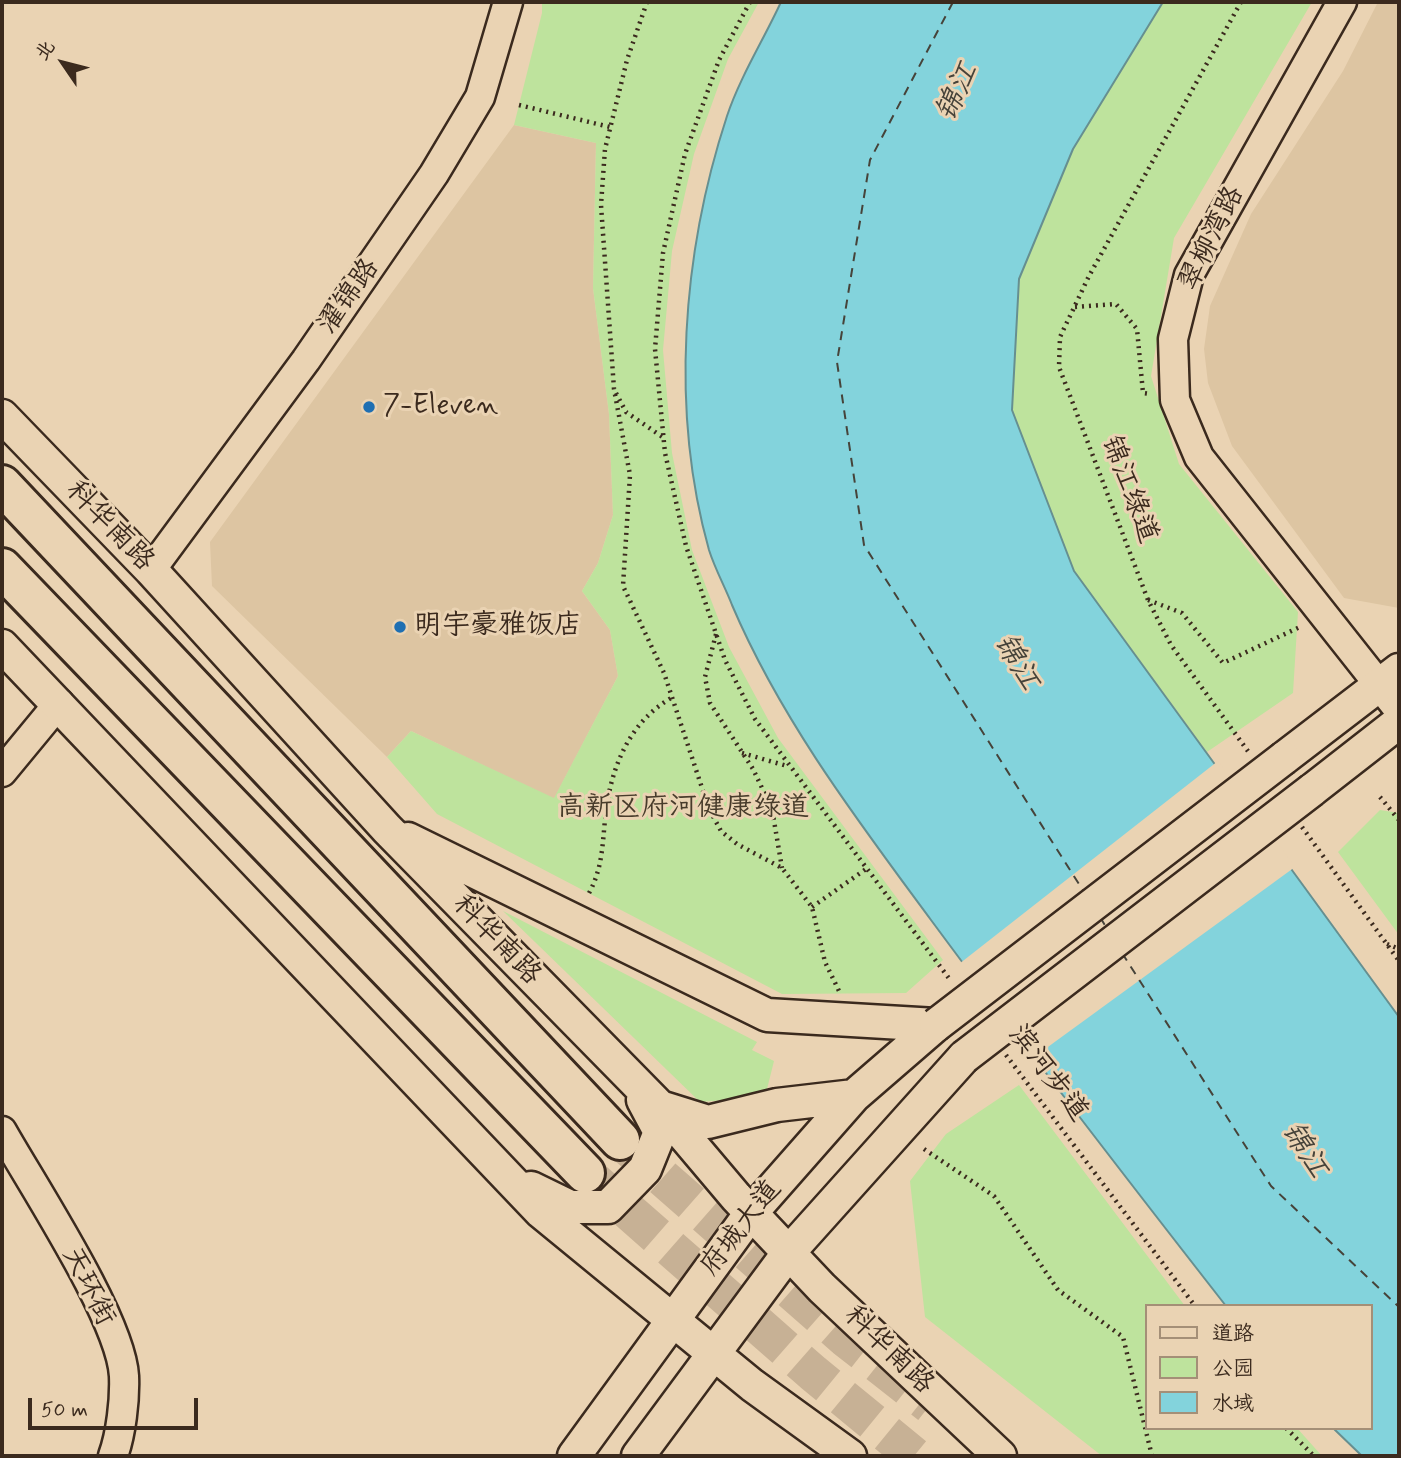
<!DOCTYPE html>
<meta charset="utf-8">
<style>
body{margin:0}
#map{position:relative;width:1401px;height:1458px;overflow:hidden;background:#ead3b3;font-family:Mynerve,"LXGW WenKai TC",sans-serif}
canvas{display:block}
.frame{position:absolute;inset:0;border:4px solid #3b2a1e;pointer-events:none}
.legend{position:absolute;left:1145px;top:1304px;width:228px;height:126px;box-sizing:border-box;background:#ead3b3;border:2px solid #a48f77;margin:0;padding:9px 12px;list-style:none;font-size:21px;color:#3b2a1e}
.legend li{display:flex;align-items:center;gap:14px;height:35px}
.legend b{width:35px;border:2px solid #a48f77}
.north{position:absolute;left:28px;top:28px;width:70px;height:70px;-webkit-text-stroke:5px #ead3b3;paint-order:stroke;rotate:305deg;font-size:19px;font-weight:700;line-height:28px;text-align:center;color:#3b2a1e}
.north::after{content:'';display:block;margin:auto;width:24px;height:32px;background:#3b2a1e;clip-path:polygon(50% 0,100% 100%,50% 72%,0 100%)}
.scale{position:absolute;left:28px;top:1398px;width:170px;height:32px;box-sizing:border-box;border:4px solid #3b2a1e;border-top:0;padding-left:9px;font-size:21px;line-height:24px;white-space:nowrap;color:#3b2a1e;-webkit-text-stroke:5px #ead3b3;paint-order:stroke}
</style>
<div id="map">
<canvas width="1401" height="1458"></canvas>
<div class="frame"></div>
<ul class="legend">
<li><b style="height:9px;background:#ead3b3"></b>道路</li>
<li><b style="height:19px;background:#bee39d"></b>公园</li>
<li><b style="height:19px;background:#83d3dc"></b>水域</li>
</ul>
<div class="north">北</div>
<div class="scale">50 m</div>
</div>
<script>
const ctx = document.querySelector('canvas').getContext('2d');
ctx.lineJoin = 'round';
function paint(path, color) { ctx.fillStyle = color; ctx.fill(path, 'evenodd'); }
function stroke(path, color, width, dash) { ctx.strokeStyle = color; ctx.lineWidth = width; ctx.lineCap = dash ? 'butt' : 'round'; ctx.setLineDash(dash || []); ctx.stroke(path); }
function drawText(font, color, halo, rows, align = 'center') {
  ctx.font = font + ' Mynerve,"LXGW WenKai TC",sans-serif'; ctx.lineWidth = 6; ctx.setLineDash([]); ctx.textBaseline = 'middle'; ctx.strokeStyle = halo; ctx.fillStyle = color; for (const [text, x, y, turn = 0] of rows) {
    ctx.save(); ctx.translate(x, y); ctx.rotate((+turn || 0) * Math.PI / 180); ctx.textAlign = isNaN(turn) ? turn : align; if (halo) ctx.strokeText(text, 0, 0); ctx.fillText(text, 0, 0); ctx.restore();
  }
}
paint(new Path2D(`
 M1378,2H1399V608L1344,598L1232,446L1208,383L1204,349L1210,306L1251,214L1343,71Z
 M514,125L596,143L593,288L609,414L613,515L598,563L582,591L610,630L618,676L554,799L411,731L387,757L212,586L210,542Z`), '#ddc5a2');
paint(new Path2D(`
 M542,2H759L728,59L694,154L672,251L663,350L672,453L692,550L729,647L778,738L943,960L906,993L782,994L437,814L387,757L411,731L554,798L618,676L610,630L582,591L598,563L613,515L609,414L593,288L596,143L514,125L542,13Z
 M1163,2H1312L1174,238L1151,376L1179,464L1298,612L1293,693L1207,752L1074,571L1012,410L1019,279L1073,149Z
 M1380,810L1399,813V935L1338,852Z
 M503,911L757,1042L752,1050L774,1061L765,1097L700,1102Z
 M1019,1085L1185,1306H1147V1428H1297L1322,1456H1102L925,1317L910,1181L946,1134Z`), '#bee39d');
const water = new Path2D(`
 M781,2H1163L1073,149L1019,279L1012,410L1074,571L1399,1017V1456H1362L1333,1428H1371V1306H1226C1126,1178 1027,1050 931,920C858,821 781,720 732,605C725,587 715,569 709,550C670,411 682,253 727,116C740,77 764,39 781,2Z`);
paint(water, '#83d3dc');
stroke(water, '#668f90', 2);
paint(new Path2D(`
 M1218,761L1295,867L1030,1060L959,964Z`), '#ead3b3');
stroke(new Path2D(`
 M953,2L870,160L837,362L864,545L1084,892
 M1100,917L1106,927
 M1122,953L1271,1186L1399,1307`), '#46433a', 2, [9, 7]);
stroke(new Path2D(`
 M620,1140L845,1338L930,1405
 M585,1173L813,1373L914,1456`), '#c7b195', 38, [38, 19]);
const tertiary = new Path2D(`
 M1342,2L1189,275L1173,339L1175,400L1199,457L1399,710
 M151,570L306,360L434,174L480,97L508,2
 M2,772L59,703
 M2,1131C33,1186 121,1319 124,1376C125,1400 121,1434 113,1456`);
const secondary = new Path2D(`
 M2,416L151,570L387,829L660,1107L736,1197L822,1288L1000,1456
 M2,646L541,1212L752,1385L850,1456
 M1284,758L1399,670
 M1312,790L1399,722
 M408,839L767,1015L936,1025
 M660,1107L708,1122L777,1105L854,1096
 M531,1188L570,1207H608L645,1169L660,1132L643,1100
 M574,1456L751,1213L854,1096L936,1025
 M638,1456L789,1252L964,1057`);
const trunk = new Path2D(`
 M2,485L620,1140
 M2,568L585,1173`);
stroke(tertiary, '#3b2a1e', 33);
stroke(secondary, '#3b2a1e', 37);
stroke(trunk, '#3b2a1e', 44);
stroke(new Path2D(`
 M647,2L627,60L605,149L601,205L614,389L630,475L623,586L664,673L709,809L721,831L737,844L782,868L812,907L825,962L840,993
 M750,2L719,60L685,154L663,253L655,349L665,453L686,546L725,660L755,719L951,981
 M1241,2L1089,276L1060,337L1059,367L1148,600L1171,645L1250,754
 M519,105L610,127
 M1075,307L1116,304L1137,329L1143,393L1150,394
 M616,393L626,412L664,438
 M1148,600L1182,613L1223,663L1302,626
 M716,634L705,677L710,703L753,769L772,809L782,868
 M742,753L787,766
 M1380,797L1399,820
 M1302,827L1399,961
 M589,893C605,864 602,835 607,804C614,760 633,719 673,697
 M812,907L866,869
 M1387,944L1399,949
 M1006,1055L1195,1306
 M924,1149L994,1196L1058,1290L1123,1337L1152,1456
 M1286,1428L1314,1456`), '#3b2a1e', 4.5, [2, 5]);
stroke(tertiary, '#ead3b3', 28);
stroke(secondary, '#ead3b3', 32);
stroke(trunk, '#ead3b3', 38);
const secondaryBridge = new Path2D(`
 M936,1025L1284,758
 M964,1057L1312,790`);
stroke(secondaryBridge, '#3b2a1e', 37, []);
stroke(secondaryBridge, '#ead3b3', 32);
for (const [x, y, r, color] of [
 [369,407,7,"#1f6fb2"],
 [400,627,7,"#1f6fb2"]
]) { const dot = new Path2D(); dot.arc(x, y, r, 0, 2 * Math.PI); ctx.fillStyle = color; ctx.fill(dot); stroke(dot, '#ead3b3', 2.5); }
drawText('28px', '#3b2a1e', '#ead3b3', [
 ["翠柳湾路",1213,239,-64],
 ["濯锦路",350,297,-55],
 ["锦江绿道",1128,490,69],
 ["科华南路",109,527,46],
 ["科华南路",496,941,46],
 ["滨河步道",1047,1074,53],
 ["府城大道",742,1229,-52],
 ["天环街",87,1287,63],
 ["科华南路",888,1351,44]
]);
drawText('28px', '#3b2a1e', '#ead3b3', [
 ["7-Eleven",383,407],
 ["明宇豪雅饭店",414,627]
], 'left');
drawText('28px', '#483c2b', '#ead3b3', [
 ["高新区府河健康绿道",683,809]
]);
drawText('italic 30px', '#46433a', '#ead3b3', [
 ["锦江",959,93,-65],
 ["锦江",1015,663,59],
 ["锦江",1303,1151,58]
]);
</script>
